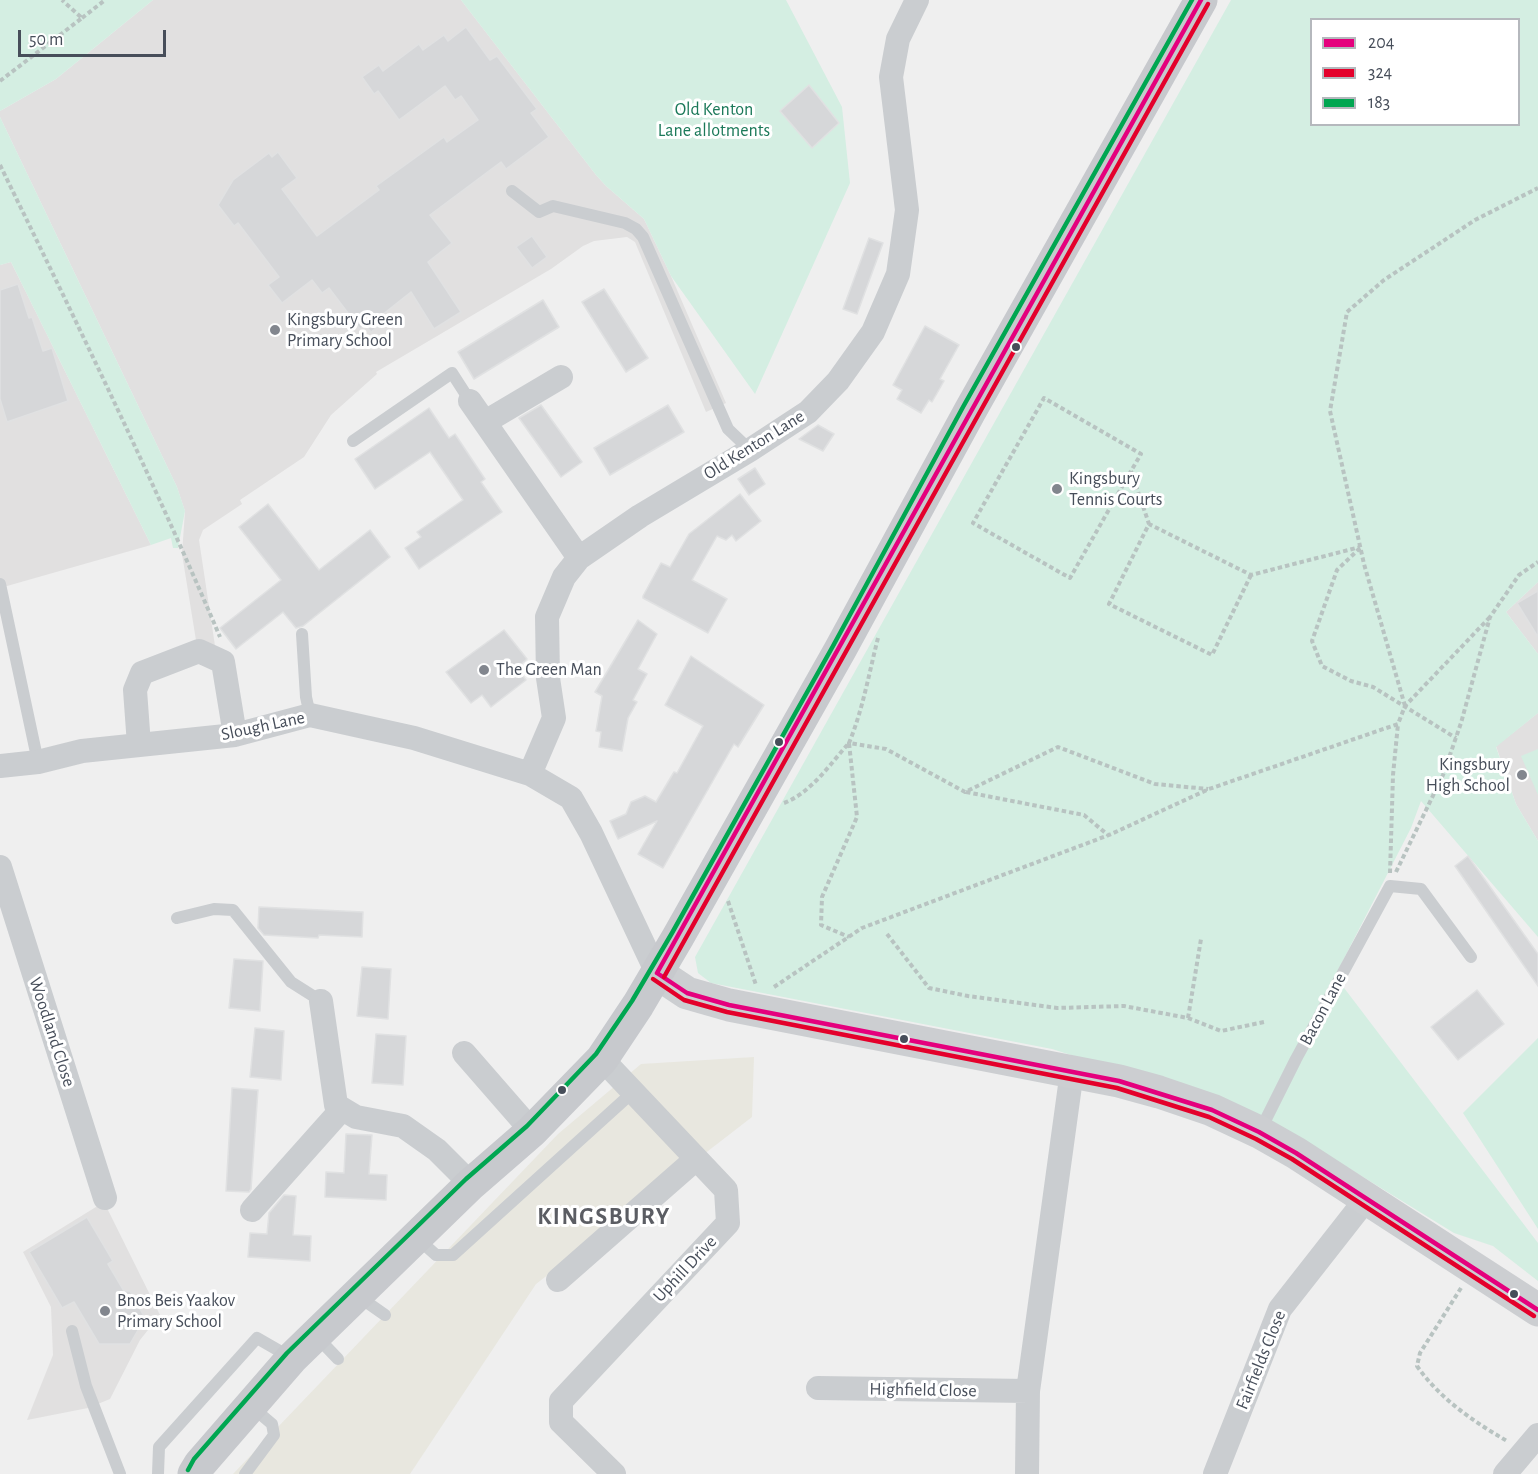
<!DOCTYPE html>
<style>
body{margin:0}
#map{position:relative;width:1538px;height:1474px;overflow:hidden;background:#efefef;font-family:"Alegreya Sans",sans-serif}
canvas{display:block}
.legend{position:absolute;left:1310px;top:18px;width:210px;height:108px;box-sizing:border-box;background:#fff;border:2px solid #b5b8bd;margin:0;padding:8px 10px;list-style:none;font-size:18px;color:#474e5a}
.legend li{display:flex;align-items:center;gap:12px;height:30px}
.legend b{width:30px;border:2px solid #b5b8bd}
.scale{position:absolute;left:18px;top:30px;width:148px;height:27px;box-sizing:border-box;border:3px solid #474e5a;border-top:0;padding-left:8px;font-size:18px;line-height:21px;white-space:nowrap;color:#474e5a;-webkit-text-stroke:4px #fff;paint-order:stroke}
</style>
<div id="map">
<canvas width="1538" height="1474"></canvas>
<ul class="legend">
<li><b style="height:8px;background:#e5007d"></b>204</li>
<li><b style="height:8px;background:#e4002b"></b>324</li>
<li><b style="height:8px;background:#00a651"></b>183</li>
</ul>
<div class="scale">50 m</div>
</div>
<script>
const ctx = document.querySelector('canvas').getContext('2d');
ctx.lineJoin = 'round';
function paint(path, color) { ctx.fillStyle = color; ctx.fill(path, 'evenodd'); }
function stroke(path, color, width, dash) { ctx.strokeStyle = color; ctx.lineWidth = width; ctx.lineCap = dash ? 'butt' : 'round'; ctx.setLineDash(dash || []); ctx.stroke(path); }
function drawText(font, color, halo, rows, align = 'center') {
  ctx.font = font + ' "Alegreya Sans",sans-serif'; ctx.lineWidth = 6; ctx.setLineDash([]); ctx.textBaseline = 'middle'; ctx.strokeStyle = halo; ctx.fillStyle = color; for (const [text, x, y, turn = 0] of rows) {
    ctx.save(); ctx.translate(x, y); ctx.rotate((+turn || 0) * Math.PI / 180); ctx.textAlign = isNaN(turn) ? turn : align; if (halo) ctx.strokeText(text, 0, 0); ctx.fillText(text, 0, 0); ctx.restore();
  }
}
paint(new Path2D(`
 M754,1057L752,1117L536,1284L410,1474H233L558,1134L641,1064Z`), '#e8e7df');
paint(new Path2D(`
 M153,0H461L596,175L606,186L644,219L671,276L726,403L706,412L635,242L627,237L594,241L583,246L551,269L376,372L377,374L331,415L304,457L240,500L242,504L203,530L199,540L217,659L200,665L182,554L185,511L177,487L0,117V111L56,79Z
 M11,262L151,545L0,588V265Z
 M1538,582V654L1506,612Z
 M1538,713V841L1516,804L1496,746Z
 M104,1202L160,1315L140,1340L110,1399L88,1408L27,1420L53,1355L51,1307L23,1252Z`), '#e1e0e0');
paint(new Path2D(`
 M0,0H153L56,79L0,111Z
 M461,0H786L842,107L850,183L755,394L671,276L644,219L606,186L596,175Z
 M1231,0H1538V582L1506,612L1538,654V713L1496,747L1516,804L1538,841V937L1421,801L1411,828L1335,976L1538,1243V1281L1493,1246L1454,1233L1277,1124L1216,1101L1052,1049L711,983L698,973L695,957ZM1312,20H1518V124H1312Z
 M0,117L177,487L185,511L178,548H173L171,538L151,545L11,262L0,265Z
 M1538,749V795L1521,756Z
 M1538,1038V1229L1463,1113Z`), '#d4eee2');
const building = new Path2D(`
 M466,27L490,60L497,56L537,109L531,113L549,137L506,169L501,162L430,215L452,243L428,262L461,312L434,329L411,292L382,315L386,320L371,332L365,325L360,329L329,288L322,293L312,280L282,303L268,285L279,277L238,223L234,226L218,205L233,180L269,153L272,157L278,152L297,178L282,189L317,236L379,190L376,186L444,137L447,142L478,120L461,96L455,100L445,86L399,120L378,91L374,94L362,77L379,65L383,71L419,44L423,50L444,35L448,41Z
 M809,85L839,123L812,148L780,111Z
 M532,236L547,257L532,268L516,247Z
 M869,238L883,243L857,314L843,309Z
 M18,284L29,318L32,317L43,351L52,348L68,401L7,422L0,399V290Z
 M604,289L648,358L626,372L582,302Z
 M543,300L559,327L474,379L458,352Z
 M925,326L959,345L940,379L944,381L932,402L929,400L921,413L897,399L902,390L893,385Z
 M541,405L582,462L561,477L519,418Z
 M668,405L684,432L610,475L594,448Z
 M429,408L449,438L455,434L485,479L481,482L502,512L419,569L405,548L421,537L417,532L463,500L430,452L375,489L355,459Z
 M818,425L834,434L823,451L799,439Z
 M755,468L765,484L749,495L738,479Z
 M740,494L761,521L736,541L732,535L726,540L717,536L692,580L727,599L708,633L643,598V596L661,563L670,567L689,534Z
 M268,504L319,570L370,530L390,557L303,626L296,628L283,612L236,649L220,628L281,580L239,527Z
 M1538,591V637L1517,603Z
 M638,620L657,634L638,669L647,674L633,700L637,702L628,718L622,751L599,747L601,732L596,731L602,696L595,692Z
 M504,630L527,659L517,668L526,680L491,707L482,695L471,703L446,672Z
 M691,656L764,705L738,747L734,744L663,868L638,854L657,821L618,839L610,821L626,814L631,802L645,796L656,802L674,772L677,773L703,726L665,705Z
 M1468,856L1538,954V986L1455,866Z
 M259,907L363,912L362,937L319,935L318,938L264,935L258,928Z
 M234,959L263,961L260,1011L229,1008Z
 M362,967L391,969L388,1019L357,1016Z
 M1477,990L1504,1024L1458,1060L1431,1027Z
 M255,1028L284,1031L281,1080L250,1077Z
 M376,1034L406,1036L403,1085L372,1083Z
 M232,1088L258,1090L251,1189L249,1192L226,1191Z
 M346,1134L372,1135L369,1174L387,1175L386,1200L325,1197L326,1172L344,1173Z
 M284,1195L296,1196L293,1235L311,1236L310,1261L248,1257L250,1233L267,1234L269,1213Z
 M87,1217L113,1261L108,1264L124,1291H130L145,1318L130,1344H99L74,1302L62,1308L29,1252Z`);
paint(building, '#d6d7d9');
stroke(building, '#e0e1e2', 1.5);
stroke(new Path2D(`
 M82,18L105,0
 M0,81L82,18L62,0
 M0,165C76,321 152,477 220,637
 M1131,471L1070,578L973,523L1044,398L1141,454L1131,471L1149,524
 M1360,548L1337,570L1312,641L1322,666L1351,681L1373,687L1456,738
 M1251,575L1212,655L1109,604L1149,524L1251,575L1360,547
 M878,638C869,673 863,709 849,743L886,749L965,792L1058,747L1155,784L1208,789
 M1405,706L1364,564L1330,411L1347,312L1384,280L1475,220L1538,188
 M966,792L1084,815L1108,835
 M784,803C811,793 830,764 849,743L857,817L822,897L821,925L849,937
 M1396,872L1443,775L1461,723L1490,617L1519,575L1538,562
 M1390,873L1393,775L1398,724
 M728,901L756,985
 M887,934L929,988L968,996L1057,1008L1124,1006L1188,1018L1221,1031L1264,1022
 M774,987L862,928L1109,835L1209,789L1398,724L1405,706L1490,617
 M1188,1018L1201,939
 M1461,1288L1420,1353L1417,1366C1439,1398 1474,1422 1507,1441`), '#b8c3c1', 4, [4.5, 3]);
stroke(new Path2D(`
 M512,191L539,212L553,206L625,223L636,229L643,237L728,429L750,450
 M353,441L452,373L470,401
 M0,584L38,762
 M302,634L306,697L310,715
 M177,918L214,909L233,910L291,982L321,1001
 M1260,1131L1296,1059L1390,886L1421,889L1471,957
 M417,1238L436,1255H453L633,1092
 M358,1296L385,1315
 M72,1331L86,1386L120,1474
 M316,1336L338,1359
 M158,1474L159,1447L257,1338L290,1357
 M245,1474L274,1435L272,1424L252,1407`), '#cacdd0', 12);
stroke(new Path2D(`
 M470,401L579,558
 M485,422L561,377
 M139,745L135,690L142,673L199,651L223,662L235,735
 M0,766L38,762L82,751L235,735L310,715L414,738L530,774L571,798L591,833L657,973
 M530,774L554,718L548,678L547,617L564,577L579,558L640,516L750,450L808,412L838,381L873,332L898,274L907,210L891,77L898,39L917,0
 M0,867L105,1198
 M321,1001L336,1105L356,1117L403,1126L437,1150L471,1184
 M464,1053L532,1131
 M602,1059L726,1190L728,1223L561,1401V1422L614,1474
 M252,1210L342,1109
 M558,1280L696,1159
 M818,1388L1028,1391
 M1027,1474L1028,1391L1072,1071
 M1215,1474L1280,1309L1367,1198
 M1505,1474L1538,1435`), '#cacdd0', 24);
stroke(new Path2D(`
 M657,973L687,993L729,1005L1119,1081L1159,1092L1212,1110L1259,1132L1296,1153L1538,1310`), '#ccced1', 33);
stroke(new Path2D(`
 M194,1474L200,1464L292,1358L471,1184L532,1131L602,1059L638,1005L678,937L840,650L970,411L1201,0`), '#c7c9cd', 33);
stroke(new Path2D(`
 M657,973L1201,0
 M657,973L687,993L729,1005L1119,1081L1212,1110L1259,1132L1296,1153L1538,1310`), '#e5007d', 4.5);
stroke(new Path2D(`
 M664,977L1208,4
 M653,979L684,1000L727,1012L1117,1088L1209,1117L1256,1139L1292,1159L1534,1316`), '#e4002b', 4.5);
stroke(new Path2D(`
 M188,1470L194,1459L287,1353L466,1179L527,1126L596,1054L632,1001L672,933L833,646L963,407L1192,0`), '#00a651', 4.5);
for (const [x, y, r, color] of [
 [275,330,6,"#82868e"],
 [1016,347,5,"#474e5a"],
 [1057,489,6,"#82868e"],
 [484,670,6,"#82868e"],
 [779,742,5,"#474e5a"],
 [1522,775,6,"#82868e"],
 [904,1039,5,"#474e5a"],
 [562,1090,5,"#474e5a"],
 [1514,1294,5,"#474e5a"],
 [105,1311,6,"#82868e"]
]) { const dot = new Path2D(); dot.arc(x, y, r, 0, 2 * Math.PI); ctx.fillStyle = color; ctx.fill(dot); stroke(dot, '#fff', 2); }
drawText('18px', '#1b7959', '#fff', [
 ["Old Kenton",714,110],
 ["Lane allotments",714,131]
]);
drawText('18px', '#474e5a', '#fff', [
 ["Kingsbury Green",287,320],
 ["Primary School",287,341],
 ["Kingsbury",1069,479],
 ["Tennis Courts",1069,500],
 ["The Green Man",496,670],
 ["Kingsbury",1510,765,"right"],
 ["High School",1510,786,"right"],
 ["Bnos Beis Yaakov",117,1301],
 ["Primary School",117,1322]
], 'left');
drawText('18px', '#474e5a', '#fff', [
 ["Old Kenton Lane",754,445,-32],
 ["Slough Lane",263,726,-12],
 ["Bacon Lane",1323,1009,-62],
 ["Woodland Close",52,1032,72],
 ["Uphill Drive",685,1269,-47],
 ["Fairfields Close",1261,1360,-68],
 ["Highfield Close",923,1390,1]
]);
ctx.letterSpacing = '1.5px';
drawText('bold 24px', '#5b5d63', '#fff', [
 ["KINGSBURY",604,1217]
]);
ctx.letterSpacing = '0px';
</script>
